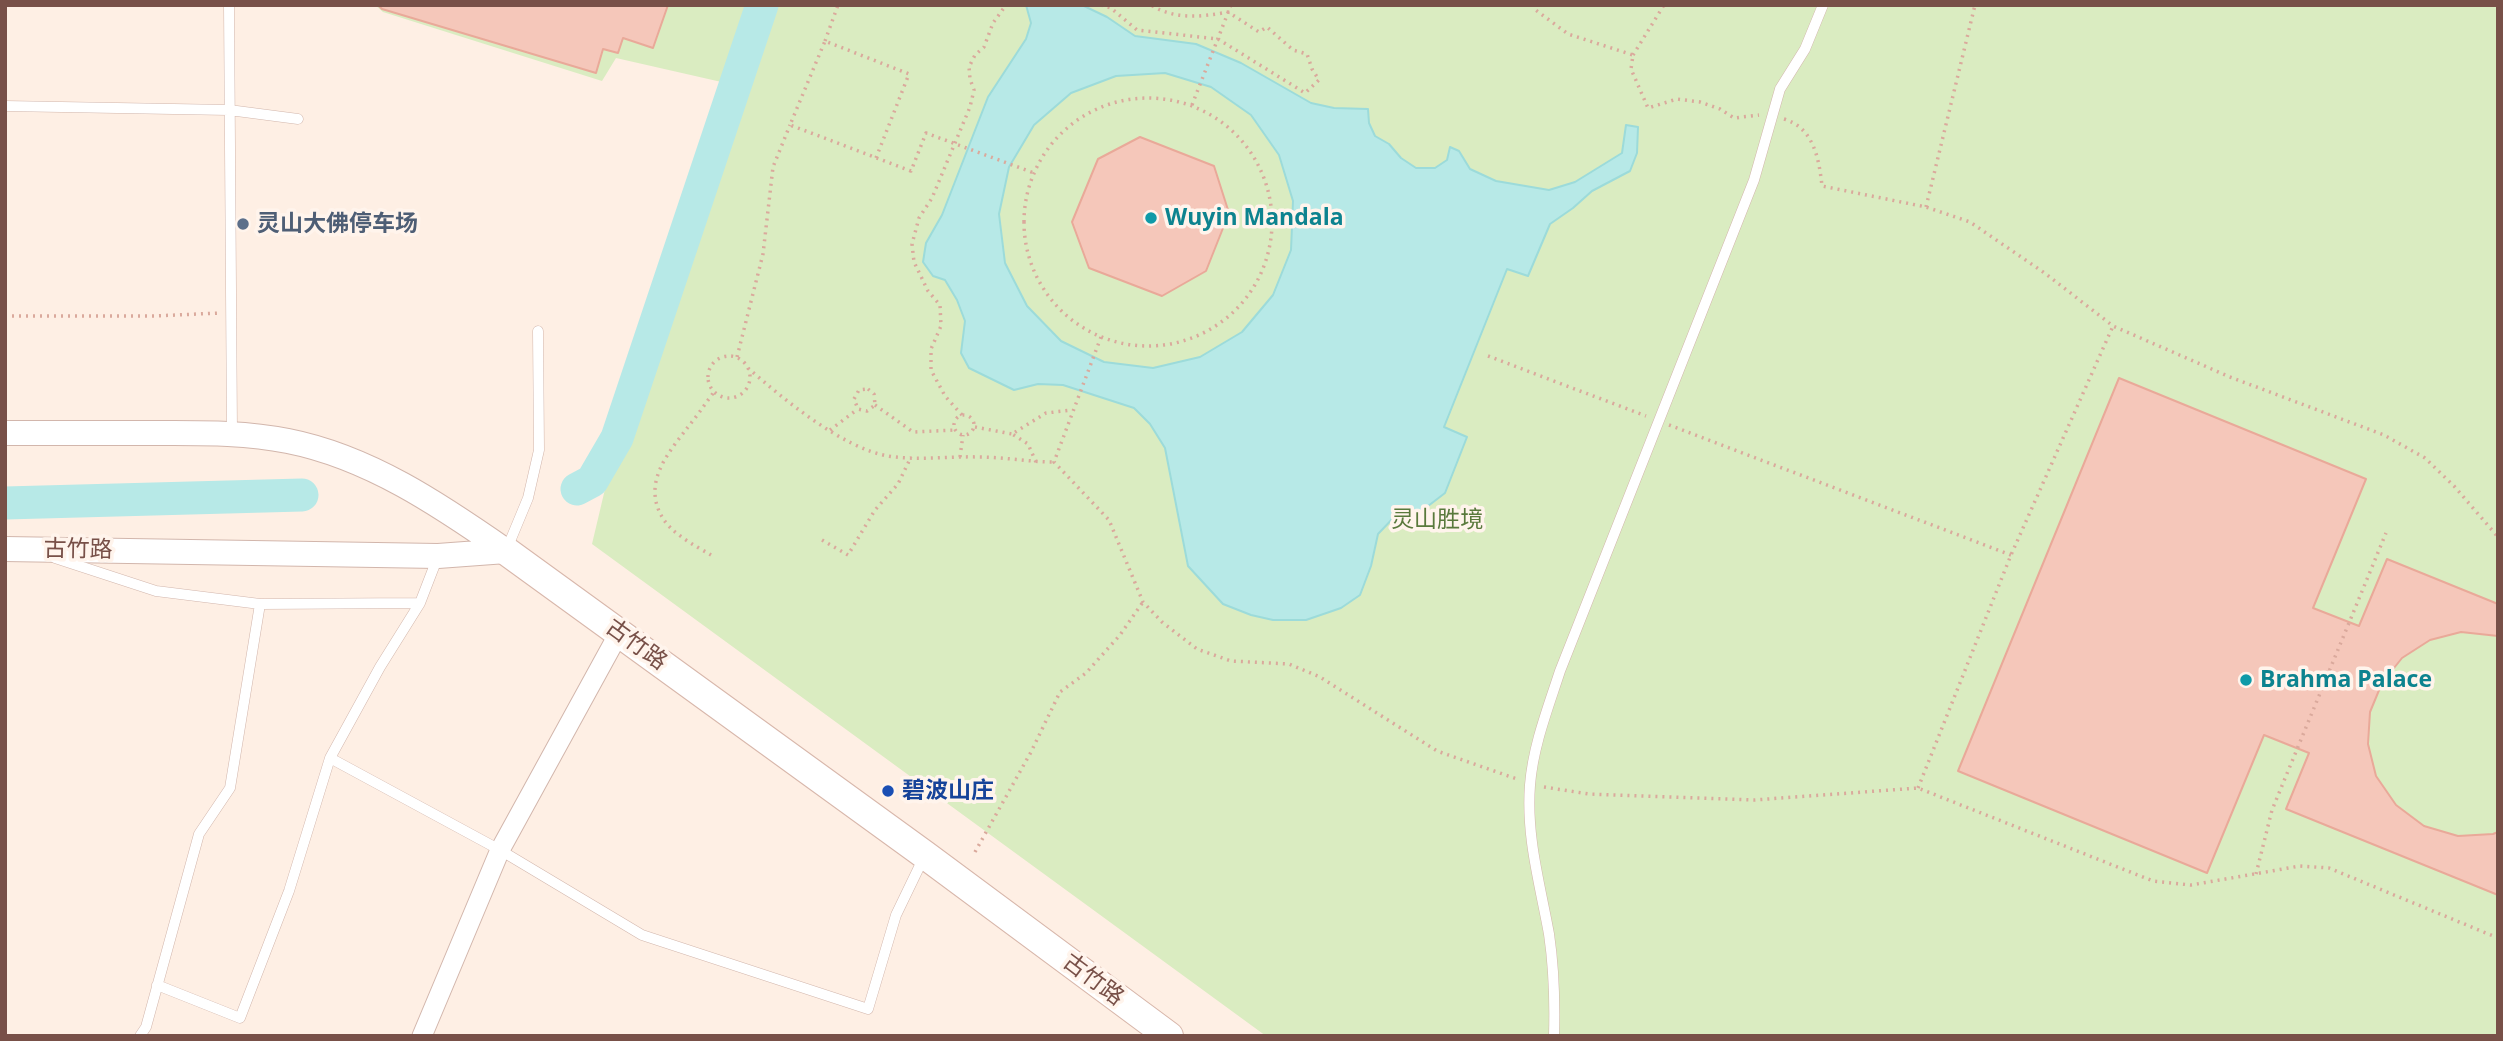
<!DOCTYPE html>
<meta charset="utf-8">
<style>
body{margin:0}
#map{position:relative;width:2503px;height:1041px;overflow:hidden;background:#feefe4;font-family:"Open Sans",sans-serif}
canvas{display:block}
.frame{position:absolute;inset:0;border:7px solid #785048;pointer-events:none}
</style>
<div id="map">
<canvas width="2503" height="1041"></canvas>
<div class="frame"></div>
</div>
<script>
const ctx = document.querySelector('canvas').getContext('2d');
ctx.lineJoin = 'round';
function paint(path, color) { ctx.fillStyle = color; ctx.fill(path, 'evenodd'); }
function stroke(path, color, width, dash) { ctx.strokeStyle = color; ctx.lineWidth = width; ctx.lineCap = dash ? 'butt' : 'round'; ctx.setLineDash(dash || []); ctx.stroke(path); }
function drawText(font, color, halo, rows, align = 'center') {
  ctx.font = font + ' "Open Sans","Noto Sans SC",sans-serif'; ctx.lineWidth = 7; ctx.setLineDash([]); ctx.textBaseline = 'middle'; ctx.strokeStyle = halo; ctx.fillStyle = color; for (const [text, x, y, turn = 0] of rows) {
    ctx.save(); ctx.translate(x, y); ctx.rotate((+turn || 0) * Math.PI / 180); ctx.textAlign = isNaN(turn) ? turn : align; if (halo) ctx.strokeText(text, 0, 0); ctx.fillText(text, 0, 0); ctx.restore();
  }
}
paint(new Path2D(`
 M375,5H2498V1036H1266L592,544L610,468L739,86L616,58L602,81L383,12Z`), '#daecc1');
const water = new Path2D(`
 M1026,5L1084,6L1107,17L1135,36L1196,44L1241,63L1311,103L1334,108L1368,109L1369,123L1375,136L1389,144L1401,158L1416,168H1435L1447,160L1450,147L1459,151L1470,169L1496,181L1549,190L1575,182L1622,153L1626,125L1638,127L1637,153L1630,171L1592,191L1573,208L1550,224L1528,276L1507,269L1444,427L1467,437L1445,493L1419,513H1398L1378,534L1371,566L1360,595L1341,608L1306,620H1273L1251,615L1223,604L1188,566L1165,448L1150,424L1134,408L1063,385L1038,384L1014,390L969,368L961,353L965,321L957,300L945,280L933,276L923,262L926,243L942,215L988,97L1026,39L1031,23ZM1165,73L1211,87L1251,115L1279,155L1293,201L1291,250L1273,295L1242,332L1200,357L1153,368L1104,362L1061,341L1027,306L1005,263L999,214L1009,167L1034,125L1071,93L1116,76Z`);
paint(water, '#b7e9e7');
stroke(water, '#9cdbda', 2);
stroke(new Path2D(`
 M577,489L592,481L617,438L762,5
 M5,503L302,495`), '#b7e9e7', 33);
const building = new Path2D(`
 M378,5H668L653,48L623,38L618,53L603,49L596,73L382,9Z
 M1140,137L1214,166L1229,213L1206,271L1162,296L1089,268L1072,222L1098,159Z
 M2119,378L2366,479L2313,608L2359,626L2387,559L2498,604V895L2286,809L2309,753L2264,735L2207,873L1958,771Z
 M2461,632L2498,636V832L2493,834L2458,836L2424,826L2396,805L2376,776L2368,744L2370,712L2382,683L2402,658L2430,640Z`);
paint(building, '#f5c7ba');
stroke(building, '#e9a999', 2);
const service = new Path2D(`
 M229,5L232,433
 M5,106L229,110L298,119
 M506,551L528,498L539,450L538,331
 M55,558L156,591L260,604L420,603L437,559
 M330,758L500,850L642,935L868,1009L896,915L923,859
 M157,985L240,1018L289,891L330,758L380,667L420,603
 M140,1036L146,1027L199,834L230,788L260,604
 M1554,1036C1555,1001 1554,968 1549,934C1540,884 1526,837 1530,785C1533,746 1548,708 1560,671L1754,180L1780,89L1805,49L1823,5`);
const minor = new Path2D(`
 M422,1036L500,850L619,633`);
const tertiary = new Path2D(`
 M5,433C55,433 105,433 155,433C200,433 244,432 288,441C369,457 440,505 506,551
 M5,549L438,556L506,551`);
const secondary = new Path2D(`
 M506,551L925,855L1169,1036`);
stroke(service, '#d2b6ac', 11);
stroke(minor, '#d2b6ac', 21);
stroke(tertiary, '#d2b6ac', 26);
stroke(secondary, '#d8b7ab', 30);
stroke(new Path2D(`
 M1101,5L1111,8L1137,30L1218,39L1305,93L1319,80L1312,69L1307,54L1293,50L1267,27L1259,32L1228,12C1201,17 1175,20 1151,5
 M1533,5V8L1568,34L1633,55L1631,69L1648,108L1677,99L1700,102L1720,109L1734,118L1759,115
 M825,41L838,5
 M1633,55L1664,5
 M1024 222a124 124 0 1 1 248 0a124 124 0 1 1-248 0Z
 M1192,105L1231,5
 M1784,119C1814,128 1819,159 1822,186L1926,207L1970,222L2046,274L2113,326L2230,377L2384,435L2425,458L2454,486L2498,537
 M876,158L909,74L825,41L790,125L911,171L926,133L1034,173
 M1926,207L1975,5
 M5,316H154L220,313
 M1101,337L1054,462L1109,520L1143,602L1162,622L1197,649L1231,661L1289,664L1320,677L1437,751L1517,779
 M1488,356L1646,416
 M708 377a21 21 0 1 1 42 0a21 21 0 1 1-42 0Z
 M737,357L763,254L773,167L790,125
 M748,368C782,398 842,448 888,456C918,461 949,456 979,457C1004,457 1029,462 1054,462
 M868,389L874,394L875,405L867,411L858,409L854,399L859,390Z
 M875,405L913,432L955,430
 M962,415L945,396L931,370V349L941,326L940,305L928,291L914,262L912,244L919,218L932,198L970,107L974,90L970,79L969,67L975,55L984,47L993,23L1006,5
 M954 425a10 10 0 1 1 20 0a10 10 0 1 1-20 0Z
 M1669,425L2011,555
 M975,427L1012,434
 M830,430L858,409
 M960,457L963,435
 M1036,462L1028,444L1012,434L1046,413L1072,410
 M822,540L848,555L875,510L898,484L911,457
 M711,555C694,545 670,533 661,515C643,481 669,452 688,427C697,416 705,404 714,392
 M1544,787L1589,794L1754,800L1918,788L2153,881L2191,885L2300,866L2329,868L2498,938
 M1918,788L2011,555L2113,326
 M975,852L1031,752L1060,692L1086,673L1120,635L1143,602
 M2256,874L2272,810L2386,533`), '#daa99c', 3.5, [2, 5]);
stroke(service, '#fff', 10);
stroke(minor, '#fff', 19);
stroke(tertiary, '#fff', 24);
stroke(secondary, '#fff', 28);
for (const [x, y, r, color] of [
 [1151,218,7,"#0f9aa8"],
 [243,224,7,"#5c6f8a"],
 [2246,680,7,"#0f9aa8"],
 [888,791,7,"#1a4fb4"]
]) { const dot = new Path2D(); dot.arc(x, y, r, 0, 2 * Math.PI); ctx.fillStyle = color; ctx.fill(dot); stroke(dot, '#fff4ec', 2.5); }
drawText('bold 23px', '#0d838f', '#fff4ec', [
 ["Wuyin Mandala",1165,218],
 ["Brahma Palace",2260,680]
], 'left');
drawText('bold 23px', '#4e5e75', '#fff4ec', [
 ["灵山大佛停车场",257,224]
], 'left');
drawText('23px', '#59793c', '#fff4ec', [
 ["灵山胜境",1437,520]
]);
drawText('23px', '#785048', '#fff4ec', [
 ["古竹路",78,550,1],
 ["古竹路",636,645,36],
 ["古竹路",1093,980,37]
]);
drawText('bold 23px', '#164399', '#fff4ec', [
 ["碧波山庄",902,791]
], 'left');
</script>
